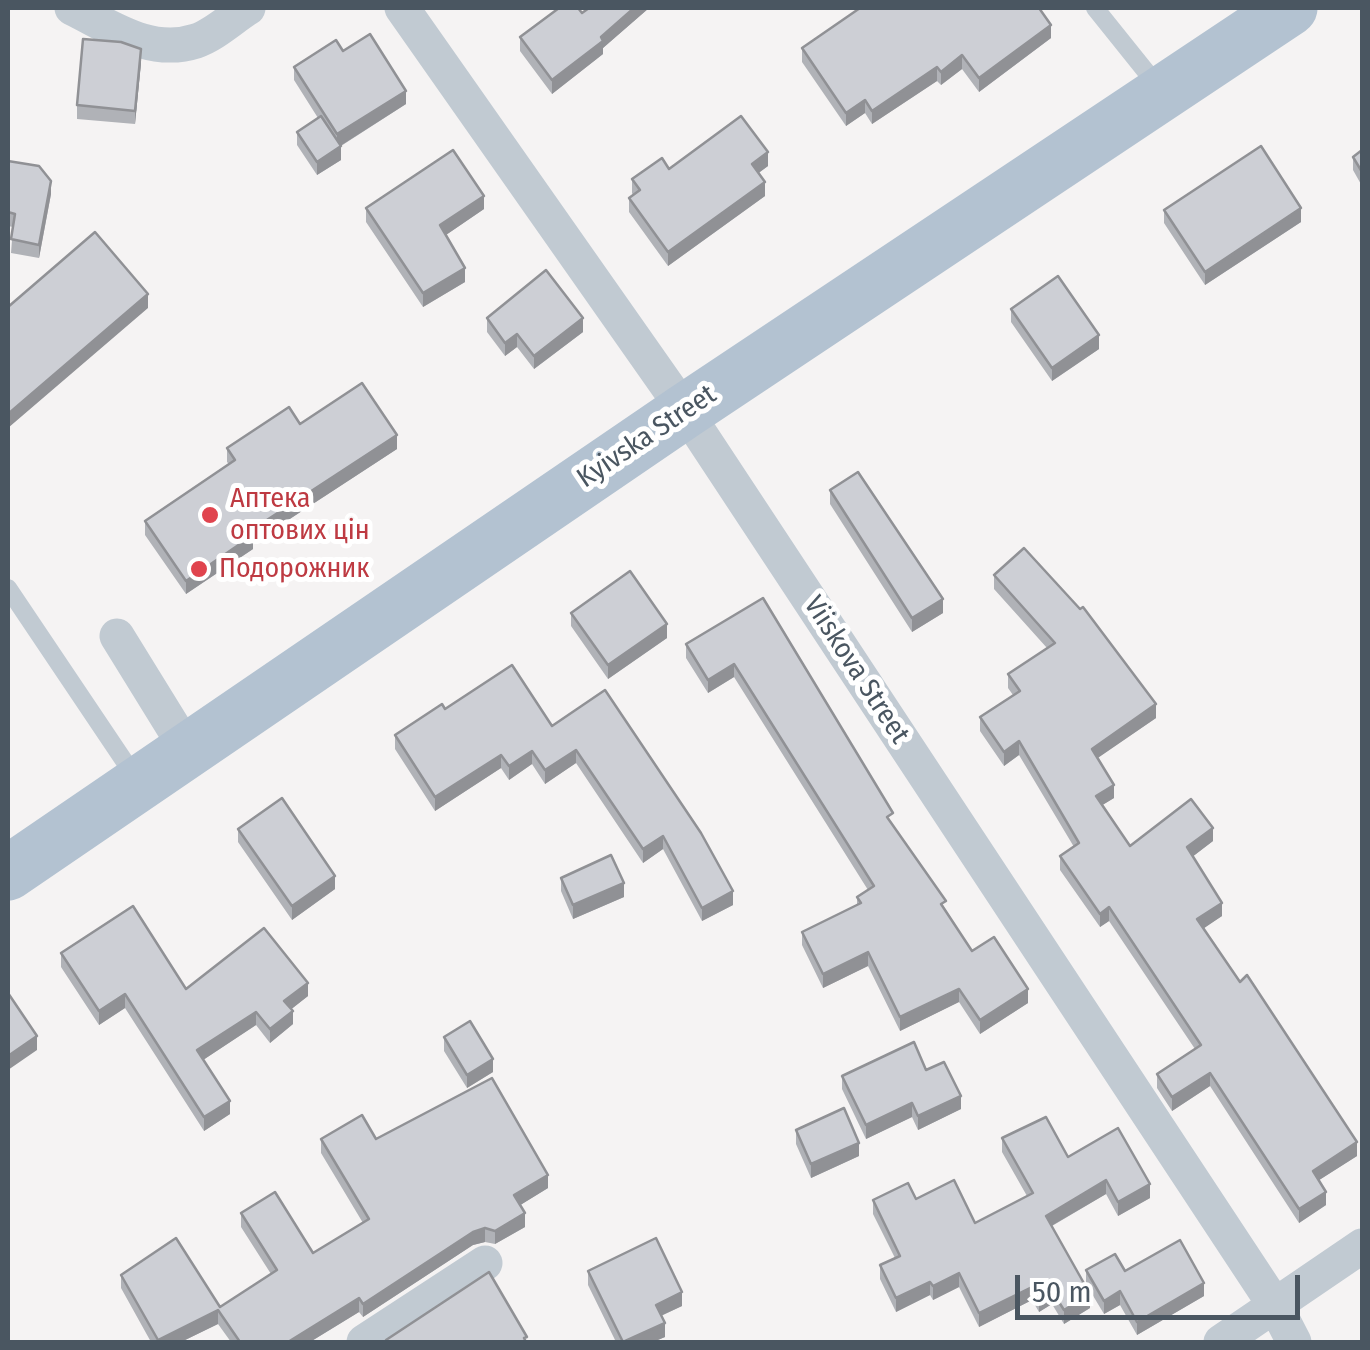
<!DOCTYPE html>
<meta charset="utf-8">
<style>
body{margin:0}
#map{position:relative;width:1370px;height:1350px;overflow:hidden;background:#f5f3f3;font-family:"Fira Sans Condensed",sans-serif}
canvas{display:block}
.frame{position:absolute;inset:0;border:10px solid #4a5661;pointer-events:none}
.scale{position:absolute;left:1015px;top:1275px;width:285px;height:45px;box-sizing:border-box;border:5px solid #4a5661;border-top:0;padding-left:12px;font-size:30px;line-height:35px;white-space:nowrap;color:#4a5661;-webkit-text-stroke:8px #fff;paint-order:stroke}
</style>
<div id="map">
<canvas width="1370" height="1350"></canvas>
<div class="frame"></div>
<div class="scale">50 m</div>
</div>
<script>
const ctx = document.querySelector('canvas').getContext('2d');
ctx.lineJoin = 'round';
function stroke(path, color, width, dash) { ctx.strokeStyle = color; ctx.lineWidth = width; ctx.lineCap = dash ? 'butt' : 'round'; ctx.setLineDash(dash || []); ctx.stroke(path); }
function paint(path, color) { ctx.fillStyle = color; ctx.fill(path, 'evenodd'); }
function drawText(font, color, halo, rows, align = 'center') {
  ctx.font = font + ' "Fira Sans Condensed",sans-serif'; ctx.lineWidth = 10; ctx.setLineDash([]); ctx.textBaseline = 'middle'; ctx.strokeStyle = halo; ctx.fillStyle = color; for (const [text, x, y, turn = 0] of rows) {
    ctx.save(); ctx.translate(x, y); ctx.rotate((+turn || 0) * Math.PI / 180); ctx.textAlign = isNaN(turn) ? turn : align; if (halo) ctx.strokeText(text, 0, 0); ctx.fillText(text, 0, 0); ctx.restore();
  }
}
stroke(new Path2D(`
 M1095,8L1160,89
 M8,588L137,780`), '#c1cad2', 18);
stroke(new Path2D(`
 M72,8C111,27 150,56 196,41C214,35 232,18 248,8
 M402,8L685,411L1276,1307L1294,1342
 M117,636L188,751
 M364,1342L485,1263
 M1221,1342L1362,1246`), '#c1cad2', 35);
stroke(new Path2D(`
 M8,873L685,411L1290,8`), '#b3c2d1', 55);
paint(new Path2D(`
 M589,8H649L603,48V54L552,94L520,51V37L582,13Z
 M1051,38L979,92L962,69L941,85L937,81L872,124L865,113L846,126L802,62V48Z
 M343,51L406,104L341,146V160L317,175L297,145V132L318,118L294,80V67Z
 M141,63L135,124L77,119V105Z
 M1362,150V186L1353,170V157Z
 M8,161L51,194L39,258L11,253L13,227L8,226Z
 M768,166L758,173L765,196L668,266L629,212V198L633,195L632,193V179L669,169Z
 M366,208L484,209L446,235L465,282L423,307L366,222Z
 M1164,210L1301,222L1205,285L1164,223Z
 M1011,309L1099,349L1052,381L1011,322Z
 M487,318L583,332L534,369L517,347L505,356L487,332Z
 M300,424L397,449L253,543V549L186,594L145,535V521L229,464L227,462V448Z
 M830,490L943,613L912,632L830,504Z
 M994,575L1156,718L1097,758L1114,798L1102,805L1130,846L1213,841L1193,856L1222,916L1203,928L1357,1156L1319,1180L1326,1205L1299,1223L1210,1086L1172,1111L1157,1088V1074L1195,1049L1109,921L1100,927L1060,870V856L1074,847L1019,755L1004,766L980,731V717L1013,695L1008,688V674L1047,648L994,589Z
 M763,598L893,826L946,910L972,951L1028,1003L980,1034L959,1002L900,1031L868,966L823,988L802,945V932L857,905V897L868,890L734,677L708,693L686,658V644Z
 M571,613L667,638L608,679L571,626Z
 M445,709L552,726L733,905L702,921L663,849L643,863L576,763L545,784L532,764L509,780L501,768L435,811L395,749V735Z
 M238,829L335,889L292,920L238,842Z
 M561,878L624,897L573,919L561,891Z
 M61,953L186,989L308,996L291,1009L293,1024L270,1043L256,1025L203,1060L230,1114L204,1131L125,1008L99,1025L61,967Z
 M444,1037L493,1072L467,1088L444,1051Z
 M926,1070L961,1109L918,1130L912,1117L866,1139L842,1089V1076Z
 M796,1130L859,1156L811,1178L796,1144Z
 M1002,1138L1068,1157L1150,1198L1118,1216L1106,1194L1052,1226L1090,1308L1064,1324L1052,1304L1039,1312L1032,1300L979,1327L959,1287L933,1300L930,1295L896,1312L880,1279V1265L895,1258L873,1214V1200L916,1199L975,1223L1027,1196L1002,1152Z
 M321,1139H376L548,1188L520,1205L525,1227L495,1244L485,1242L473,1245L363,1317L359,1312L310,1342H231L218,1324L181,1342H151L121,1288V1275L220,1307L271,1274L241,1227V1213L313,1253L363,1223L321,1153Z
 M1086,1270L1125,1271L1204,1296L1137,1335L1120,1305L1104,1314L1086,1284Z
 M588,1271L682,1306L661,1316L665,1337L653,1342H616L588,1285Z`), '#b0b2b7');
paint(new Path2D(`
 M634,8H649L603,48V54L552,94V80Z
 M1051,25V38L979,92V78Z
 M141,49V63L135,124V111Z
 M962,55V69L941,85V72Z
 M937,67V81L872,124V111Z
 M406,91V104L337,148V134Z
 M865,100V113L846,126V113Z
 M341,146V160L317,175V162Z
 M768,152V166L752,178V164Z
 M51,181V194L39,258V245Z
 M765,182V196L668,266V252Z
 M484,196V209L440,239V225Z
 M1301,208V222L1205,285V272Z
 M465,268V282L423,307V293Z
 M148,294V308L8,428V414Z
 M583,318V332L534,369V356Z
 M517,334V347L505,356V343Z
 M1099,335V349L1052,381V368Z
 M397,435V449L253,543V549L186,594V581L250,531Z
 M943,599V613L912,632V618Z
 M667,624V638L608,679V665Z
 M734,664V677L708,693V680Z
 M1156,704V718L1092,762V749Z
 M1019,741V755L1004,766V752Z
 M576,750V763L545,784V770Z
 M532,751V764L509,780V766Z
 M501,755V768L435,811V797Z
 M1114,785V798L1096,809V796Z
 M1213,828V841L1187,861V847Z
 M663,836V849L643,863V849Z
 M335,876V889L292,920V906Z
 M624,883V897L573,919V905Z
 M733,891V905L702,921V908Z
 M1222,903V916L1197,933V919Z
 M1109,907V921L1100,927V914Z
 M868,952V966L823,988V974Z
 M308,983V996L284,1015V1001Z
 M959,989V1002L900,1031V1017Z
 M1028,989V1003L980,1034V1020Z
 M125,994V1008L99,1025V1011Z
 M293,1011V1024L270,1043V1029Z
 M256,1012V1025L197,1064V1050Z
 M37,1036V1050L8,1070V1056Z
 M493,1059V1072L467,1088V1075Z
 M1210,1073V1086L1172,1111V1097Z
 M961,1096V1109L918,1130V1116Z
 M230,1101V1114L204,1131V1117Z
 M912,1103V1117L866,1139V1125Z
 M1357,1142V1156L1313,1184V1171Z
 M859,1143V1156L811,1178V1164Z
 M548,1175V1188L514,1209V1195Z
 M1106,1180V1194L1046,1229V1216Z
 M1150,1184V1198L1118,1216V1202Z
 M1326,1192V1205L1299,1223V1209Z
 M525,1213V1227L495,1244V1231Z
 M485,1228V1242L473,1245L363,1317V1304L473,1232Z
 M959,1273V1287L933,1300V1286Z
 M930,1282V1295L896,1312V1298Z
 M1204,1283V1296L1137,1335V1322Z
 M1032,1287V1300L979,1327V1313Z
 M1052,1291V1304L1039,1312V1299Z
 M1120,1291V1305L1104,1314V1301Z
 M682,1292V1306L656,1318V1305Z
 M1090,1294V1308L1064,1324V1310Z
 M359,1298V1312L310,1342H288Z
 M218,1310V1324L181,1342H158V1340Z
 M665,1323V1337L653,1342H625Z`), '#909195');
const building = new Path2D(`
 M559,8H578L582,13L589,8H634L601,37L603,41L552,80L520,37Z
 M860,8H1039L1051,25L979,78L962,55L941,72L937,67L872,111L865,100L846,113L802,48Z
 M370,34L406,91L337,134L294,67L336,40L343,51Z
 M83,39L121,42L141,49L135,111L77,105Z
 M321,116L341,146L317,162L297,132Z
 M741,116L768,152L752,164L765,182L668,252L629,198L640,190L632,179L662,158L669,169Z
 M1261,146L1301,208L1205,272L1164,210Z
 M453,150L484,196L440,225L465,268L423,293L366,208Z
 M1362,150V172L1353,157Z
 M8,161L39,166L51,181L39,245L11,239L15,214L8,212Z
 M95,232L148,294L8,414V307Z
 M546,270L583,318L534,356L517,334L505,343L487,318Z
 M1058,276L1099,335L1052,368L1011,309Z
 M362,383L397,435L250,531L253,535L186,581L145,521L235,460L227,448L289,407L300,424Z
 M858,472L943,599L912,618L830,490Z
 M1024,548L1080,609L1083,607L1156,704L1092,749L1114,785L1096,796L1130,846L1191,799L1213,828L1187,847L1222,903L1197,919L1240,982L1247,975L1357,1142L1313,1171L1326,1192L1299,1209L1210,1073L1172,1097L1157,1074L1201,1045L1109,907L1100,914L1060,856L1079,843L1019,741L1004,752L980,717L1020,691L1008,674L1055,643L994,575Z
 M630,571L667,624L608,665L571,613Z
 M763,598L893,813L887,817L946,901L941,904L972,951L994,937L1028,989L980,1020L959,989L900,1017L868,952L823,974L802,932L861,903L857,897L874,886L734,664L708,680L686,644Z
 M512,665L552,726L605,690L701,833L733,891L702,908L663,836L643,849L576,750L545,770L532,751L509,766L501,755L435,797L395,735L442,704L445,709Z
 M282,798L335,876L292,906L238,829Z
 M611,855L624,883L573,905L561,878Z
 M133,906L186,989L264,928L308,983L284,1001L293,1011L270,1029L256,1012L197,1050L230,1101L204,1117L125,994L99,1011L61,953Z
 M8,993L37,1036L8,1056Z
 M470,1021L493,1059L467,1075L444,1037Z
 M914,1042L926,1070L944,1062L961,1096L918,1116L912,1103L866,1125L842,1076Z
 M492,1078L548,1175L514,1195L525,1213L495,1231L485,1228L473,1232L363,1304L359,1298L288,1342H240L218,1310L158,1340L121,1275L176,1238L220,1307L277,1270L241,1213L275,1192L313,1253L369,1219L321,1139L362,1115L376,1139Z
 M844,1108L859,1143L811,1164L796,1130Z
 M1046,1117L1068,1157L1118,1128L1150,1184L1118,1202L1106,1180L1046,1216L1090,1294L1064,1310L1052,1291L1039,1299L1032,1287L979,1313L959,1273L933,1286L930,1282L896,1298L880,1265L900,1256L873,1200L908,1183L916,1199L954,1180L975,1223L1033,1193L1002,1138Z
 M656,1238L682,1292L656,1305L665,1323L623,1342L588,1271Z
 M1180,1240L1204,1283L1137,1322L1120,1291L1104,1301L1086,1270L1115,1254L1125,1271Z
 M489,1272L527,1337L524,1338L526,1342H387L386,1340Z`);
paint(building, '#cdcfd5');
stroke(building, '#909195', 2.5);
for (const [x, y, r, color] of [
 [210,515,10,"#e0444e"],
 [199,569,10,"#e0444e"]
]) { const dot = new Path2D(); dot.arc(x, y, r, 0, 2 * Math.PI); ctx.fillStyle = color; ctx.fill(dot); stroke(dot, '#fff', 4); }
drawText('28px', '#4a5661', '#fff', [
 ["Kyivska Street",647,437,-34],
 ["Viiskova Street",856,670,57]
]);
drawText('28px', '#be3a42', '#fff', [
 ["Аптека",230,499],
 ["оптових цін",230,531],
 ["Подорожник",219,569]
], 'left');
</script>
